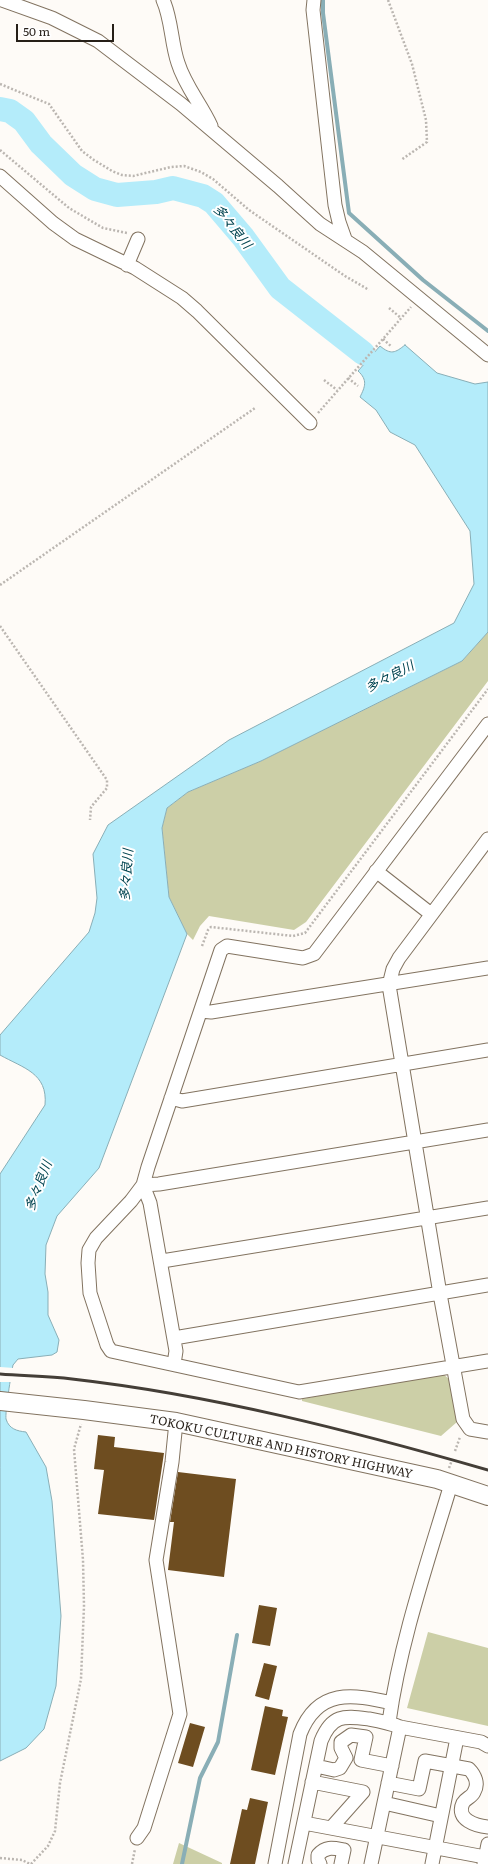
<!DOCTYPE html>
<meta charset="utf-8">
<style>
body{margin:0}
#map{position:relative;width:488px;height:1864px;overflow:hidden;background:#fefbf7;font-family:Literata,serif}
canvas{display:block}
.scale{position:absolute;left:16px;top:24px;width:98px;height:18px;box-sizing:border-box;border:2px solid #261f18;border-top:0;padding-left:5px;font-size:12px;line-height:14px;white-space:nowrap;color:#261f18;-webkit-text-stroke:3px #fff;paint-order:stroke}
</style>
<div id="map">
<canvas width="488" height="1864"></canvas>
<div class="scale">50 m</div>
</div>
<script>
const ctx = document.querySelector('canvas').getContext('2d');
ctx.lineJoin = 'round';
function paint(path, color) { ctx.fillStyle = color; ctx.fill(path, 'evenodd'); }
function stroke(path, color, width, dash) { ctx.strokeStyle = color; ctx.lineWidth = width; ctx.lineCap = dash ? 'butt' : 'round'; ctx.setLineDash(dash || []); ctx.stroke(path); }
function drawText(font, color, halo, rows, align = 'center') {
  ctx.font = font + ' Literata,"Noto Sans JP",serif'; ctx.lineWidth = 4; ctx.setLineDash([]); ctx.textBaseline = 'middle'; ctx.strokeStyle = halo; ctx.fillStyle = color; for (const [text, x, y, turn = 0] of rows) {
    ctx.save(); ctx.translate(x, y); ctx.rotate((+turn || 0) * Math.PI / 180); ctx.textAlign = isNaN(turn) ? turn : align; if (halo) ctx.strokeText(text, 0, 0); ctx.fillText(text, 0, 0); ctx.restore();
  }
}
paint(new Path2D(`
 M488,632V681L306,922L294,930L209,916L200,926L193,940L187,934L169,897L162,828L167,808L188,792L261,761L462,661Z
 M442,1373L449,1379L457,1422L441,1436L302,1401V1399Z
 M428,1632L488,1648V1726L407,1708Z
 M179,1843L222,1863V1864H173Z`), '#cccfa7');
const water = new Path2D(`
 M405,345L437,373L475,384L488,382V632L462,661L261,761L188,792L167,808L162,828L169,897L187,934L99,1168L57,1216L46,1245L45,1274L48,1292V1315L59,1340L57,1352L52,1355L18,1359L13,1365C11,1374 5,1413 6,1419C9,1429 17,1431 26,1432L46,1467L52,1501L61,1616L56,1686L44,1729L26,1748L0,1761V1174L45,1105C48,1073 23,1068 0,1055V1035L89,932L95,913L97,898L93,854L108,825L229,740L454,623L474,584L470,531L415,445L390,432L376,410L360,397C365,387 368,380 358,371L380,346C391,355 395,353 405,345Z`);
paint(water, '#b4ecfa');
stroke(water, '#89aeb6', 1);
paint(new Path2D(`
 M0,1367L14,1368L12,1382H0Z`), '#fefbf7');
stroke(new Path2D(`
 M323,0V13L349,213L423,280L488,331
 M182,1864L200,1778L218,1742L237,1635`), '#89aeb6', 4);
stroke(new Path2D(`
 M0,109L10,111L24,121L41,144L73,175L95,189L117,195L156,192L173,188L203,196L214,203L243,237L280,288L363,353`), '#b4ecfa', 24);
paint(new Path2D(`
 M98,1435L115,1437L114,1447L164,1453L154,1520L98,1514L104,1470L94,1469Z
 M178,1472L236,1479L224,1577L168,1570L174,1522H170Z
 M259,1605L277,1608L270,1646L252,1643Z
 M264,1663L277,1666L269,1700L255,1696Z
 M265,1706L283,1710L282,1716L288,1717L275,1775L251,1770Z
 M190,1723L205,1727L193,1767L178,1763Z
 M250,1798L268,1802L255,1864H230L242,1809L247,1810Z`), '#6e4d20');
const minor = new Path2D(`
 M2,0L52,18L98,41L181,104L278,186L320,224L363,252L488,355
 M163,0C172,20 171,43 178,63C185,86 201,104 211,126
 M314,0L313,10L335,205L339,222L345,239
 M0,176L53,223L75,239L135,268L182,298L197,311L310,423
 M127,265L138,239
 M488,724L314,954L303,958L227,946L221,950L148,1167L143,1185L131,1201L96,1238L89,1250L88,1263L90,1293L107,1345L111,1351L299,1392L488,1361
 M488,839L399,958L393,969L389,985L440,1294L463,1419L470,1429L488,1432
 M376,871L431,914
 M201,1011L211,1012L488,968
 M171,1098L182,1101L488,1050
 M162,1261L488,1208
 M174,1338L488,1285
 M174,1364L176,1351L150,1203L143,1185L159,1184L488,1130
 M389,1722C400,1642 428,1561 451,1484
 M316,1766L334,1770L340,1768L346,1758L341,1748V1742L351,1735L366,1737L361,1760L392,1766
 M312,1782L363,1792L331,1828
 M388,1783L419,1789L425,1761L469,1769C475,1775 479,1784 474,1792C472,1797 466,1798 463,1803C455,1820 477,1826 488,1827
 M384,1803L441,1816
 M304,1823L485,1857
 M137,1838L144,1828L180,1714L156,1560L172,1462L176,1422
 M275,1864L300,1734C318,1688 352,1694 392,1703
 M295,1864L321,1741C332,1714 344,1716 369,1719C380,1721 390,1723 400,1727L481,1742L488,1746
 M320,1864L318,1860V1855C326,1846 333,1848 344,1850L341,1864
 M371,1864L400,1727
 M432,1864L457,1738
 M484,1864L488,1844`);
const highway = new Path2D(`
 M0,1401L84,1410L176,1422L437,1479L488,1496`);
stroke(minor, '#827360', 15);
stroke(highway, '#827360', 20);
stroke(new Path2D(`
 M388,0L412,64L426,120L427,142L401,160
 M0,84L49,104L82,151L94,160L112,171L122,175L133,176L171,167L184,166L201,172L213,179L249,210L345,276L369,290
 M0,150L69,208L103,228L127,233
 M389,308L401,318
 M383,339L392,347
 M348,378L358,386
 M324,380L337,390
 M318,413L411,307
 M0,585L255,408
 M0,626L107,780V788L91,807L90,820
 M202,946L208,930L211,927L293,936L305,933L488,689
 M455,1451L460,1437
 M449,1468L452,1460
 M0,1858L22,1860L30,1864
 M31,1864L48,1846L55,1831L60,1783L81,1679L84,1606L83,1560L74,1449L81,1424
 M132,1864L135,1849`), '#bbb6b1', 2.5, [2, 2]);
stroke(minor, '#fff', 13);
stroke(highway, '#fff', 18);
stroke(new Path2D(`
 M0,1374C24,1376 48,1376 72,1379C213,1395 352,1431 488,1470`), '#443e37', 3);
drawText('12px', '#261f18', '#fff', [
 ["TOKOKU CULTURE AND HISTORY HIGHWAY",281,1447,12]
]);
drawText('italic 13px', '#004450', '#fff', [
 ["多々良川",232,227,51],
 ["多々良川",390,677,-27],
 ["多々良川",127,875,-86],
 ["多々良川",39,1186,-69]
]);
</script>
